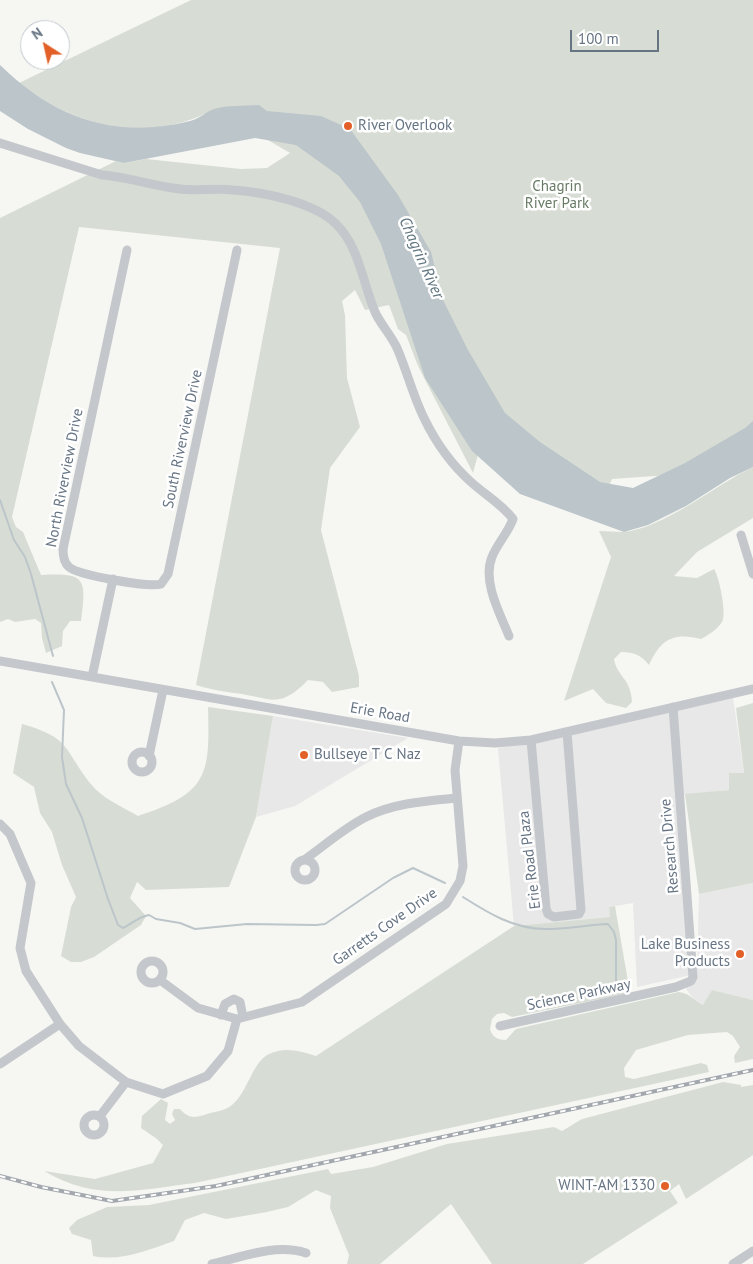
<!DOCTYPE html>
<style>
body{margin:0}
#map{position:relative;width:753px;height:1264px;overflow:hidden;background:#f6f7f3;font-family:"PT Sans",sans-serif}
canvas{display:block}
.north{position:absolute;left:20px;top:20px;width:50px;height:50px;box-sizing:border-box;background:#fff;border:1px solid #c2c7ce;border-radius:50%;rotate:325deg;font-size:14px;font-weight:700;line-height:20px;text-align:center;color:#667484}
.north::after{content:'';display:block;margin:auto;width:18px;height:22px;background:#e26028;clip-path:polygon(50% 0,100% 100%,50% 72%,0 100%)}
.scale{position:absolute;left:570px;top:30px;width:89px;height:22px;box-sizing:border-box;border:2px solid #667484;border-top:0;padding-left:6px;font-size:15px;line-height:18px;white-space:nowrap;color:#667484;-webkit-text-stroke:4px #fff;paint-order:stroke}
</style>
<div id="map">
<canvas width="753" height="1264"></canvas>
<div class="north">N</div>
<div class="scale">100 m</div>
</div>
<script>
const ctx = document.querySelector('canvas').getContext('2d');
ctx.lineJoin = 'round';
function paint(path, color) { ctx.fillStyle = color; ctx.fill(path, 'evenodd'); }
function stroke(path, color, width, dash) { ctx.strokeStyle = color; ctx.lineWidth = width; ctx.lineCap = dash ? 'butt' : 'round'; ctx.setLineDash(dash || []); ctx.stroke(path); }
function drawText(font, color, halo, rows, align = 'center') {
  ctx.font = font + ' "PT Sans",sans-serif'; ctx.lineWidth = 5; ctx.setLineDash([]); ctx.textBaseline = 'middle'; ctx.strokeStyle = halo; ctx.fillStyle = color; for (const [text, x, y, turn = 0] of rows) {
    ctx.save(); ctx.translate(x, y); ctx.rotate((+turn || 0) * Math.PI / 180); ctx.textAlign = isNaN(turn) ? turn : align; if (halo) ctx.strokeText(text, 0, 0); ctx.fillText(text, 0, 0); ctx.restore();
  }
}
paint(new Path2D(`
 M733,698L744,773L729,790L682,795L674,709Z
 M670,711L691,975L637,987L633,903L609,907L610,917L514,926L498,748L589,731Z
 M273,716L408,738L295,806L256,817Z
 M753,883V1000L712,990L704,1005L696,1002L686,989L697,972L699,894Z`), '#e7e8e7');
paint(new Path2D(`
 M191,0H753V448L699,473L612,479L599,508L482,440L473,473L418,366L406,335L398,329L389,305L365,310L355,290L342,301L345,315L347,378L360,427L330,468L321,530L359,676V687L332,692L323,682L308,680C278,711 270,697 234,693C220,691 209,689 196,685L280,248L79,227L12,517L16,527L23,532L41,575C85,573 87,577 81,621H70L63,631L62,646L46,653L42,638L41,623L35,619L15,622L8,619L0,622V218L116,161L124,163L146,159L241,169L267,168L290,153L215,109C147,145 78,128 19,83Z
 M753,467V518L697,552L674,576L697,578L714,569C719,576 727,614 722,622C718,629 708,635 701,639C673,632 661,639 649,665C641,655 634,652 621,652L614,659C617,677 631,678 632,702L626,708L606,703L593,689L564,701L611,557L599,531C607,531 615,532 623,532C663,529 715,485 753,467Z
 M753,703V883L699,894L685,794L729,790V773H744L736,708Z
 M208,707L273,716L256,817L229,887L146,890L137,882L130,898L146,916L141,925L94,957L81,962H71L61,956L71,907L76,897L62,865L52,832L40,813L34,787L13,773L22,724C71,738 63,748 90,783C101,798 123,807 138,816C208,793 210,776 208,707Z
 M615,906L630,993L512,1017L504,1013L497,1014L492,1019L490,1029C492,1037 498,1040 506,1040L516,1029L679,992C690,993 694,1001 703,1005L712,990L753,1000V1059L735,1063L734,1056L740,1047L733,1036L727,1032L688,1035L636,1050L624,1068L625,1077L634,1079L701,1063L707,1065L709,1072L195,1183C137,1190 97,1202 44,1171L95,1179L153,1163L163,1145L157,1139L141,1128L142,1116L161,1099L168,1103L165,1120L170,1124L175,1120L172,1114L174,1109H180C189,1119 195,1118 207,1114C216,1111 225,1111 232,1105C247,1093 252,1064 267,1055C284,1046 299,1051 316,1056L514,926L610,917L609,907Z
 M723,1082L741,1085V1087L753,1085V1155L686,1199L679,1184L670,1191L678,1203L583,1264H492L451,1204L380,1264H347L349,1255L330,1208L331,1196L316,1190L288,1207L267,1212L226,1219L204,1213L185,1220L174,1241C148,1250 121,1262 93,1256L91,1240L72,1234L69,1228L77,1220L107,1207L149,1205L328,1169L331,1174L373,1167L447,1144L554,1127L562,1131L582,1119Z`), '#d7ddd4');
paint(new Path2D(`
 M0,65C54,118 116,140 190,121C199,119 206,112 214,109C227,105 245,106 259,105L267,111L321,116L350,129L398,195L431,252L443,300L468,350L505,413L540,442L600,482L633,488L685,463L745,428L753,421V467L730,478L686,506L648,525L624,532L520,494L472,451L425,378L381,244L360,202L339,176L296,145L255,138L124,163L80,153L66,148L28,129L0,111Z`), '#bcc5ca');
stroke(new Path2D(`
 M0,500L14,540L25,557L31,574L53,656
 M52,682L64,710L62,757L66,784L82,818L108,899L118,925L123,928C133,923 138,917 149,915L156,919L180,923L195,929L247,924L316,925L325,924L393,878L413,868L445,883
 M463,897C488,913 514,929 545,929C566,929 587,925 608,924L614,932L616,940V988`), '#bcc5ca', 2);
stroke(new Path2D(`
 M0,143L102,175C128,177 153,186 180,189C197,191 215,188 233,190C263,192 313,202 335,223C359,245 363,284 375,312C381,325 391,335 397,348C407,371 413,396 424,418C435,441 452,465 471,482C485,495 501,503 513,519C508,533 497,544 492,557C482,581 500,614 509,636
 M127,250L63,549C63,556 64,563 69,567C78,575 150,588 161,584L168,574L237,250
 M741,535L753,574
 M0,661L459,741L495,743L531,740L753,689
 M92,677L113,579
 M531,740L546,908L548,914L554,917L579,914L581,910L567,732
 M132 762a10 10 0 1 1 20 0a10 10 0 1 1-20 0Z
 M149,756L163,690
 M0,824L10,834L31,883L20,948L26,971L60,1024L79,1046L126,1082L163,1094L207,1076L228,1051L237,1019L302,1002L446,904L460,881L463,866L455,770L459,741
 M304,860C324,846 344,828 366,817C394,803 426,801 457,798
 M295 870a10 10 0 1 1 20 0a10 10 0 1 1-20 0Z
 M141 972a11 11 0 1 1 22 0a11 11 0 1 1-22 0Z
 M160,980L198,1008L237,1019
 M221,1015L225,1004L234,999L240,1002L243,1017
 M500,1026L676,987L691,981L693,977L673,707
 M0,1064L60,1024
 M84 1125a10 10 0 1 1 20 0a10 10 0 1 1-20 0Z
 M100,1116L126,1082
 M212,1264C242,1257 276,1243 306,1253
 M733,1264L753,1251`), '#c4c7cb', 9);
const rail = new Path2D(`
 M0,1176L41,1187L112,1201L216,1186L753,1070`);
stroke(rail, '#a3a8ae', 4);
stroke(rail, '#fff', 2, [5.5]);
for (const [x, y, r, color] of [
 [348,126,5,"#e26028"],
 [304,755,5,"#e26028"],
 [740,954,5,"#e26028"],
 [665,1186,5,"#e26028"]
]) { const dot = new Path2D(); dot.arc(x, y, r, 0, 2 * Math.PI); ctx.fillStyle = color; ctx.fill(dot); stroke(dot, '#fff', 2); }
drawText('15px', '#667484', '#fff', [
 ["River Overlook",358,126],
 ["Bullseye T C Naz",314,755],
 ["Lake Business",730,945,"right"],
 ["Products",730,962,"right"],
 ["WINT-AM 1330",655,1186,"right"]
], 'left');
drawText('15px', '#677b64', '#fff', [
 ["Chagrin",557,187],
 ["River Park",557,204]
]);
drawText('15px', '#667484', '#fff', [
 ["South Riverview Drive",183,439,-78],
 ["North Riverview Drive",65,478,-79],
 ["Erie Road",380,713,10],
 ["Research Drive",670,846,-95],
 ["Erie Road Plaza",530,860,-97],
 ["Garretts Cove Drive",385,927,-35],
 ["Science Parkway",579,995,-12]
]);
drawText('italic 16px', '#617680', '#fff', [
 ["Chagrin River",421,258,66]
]);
</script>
